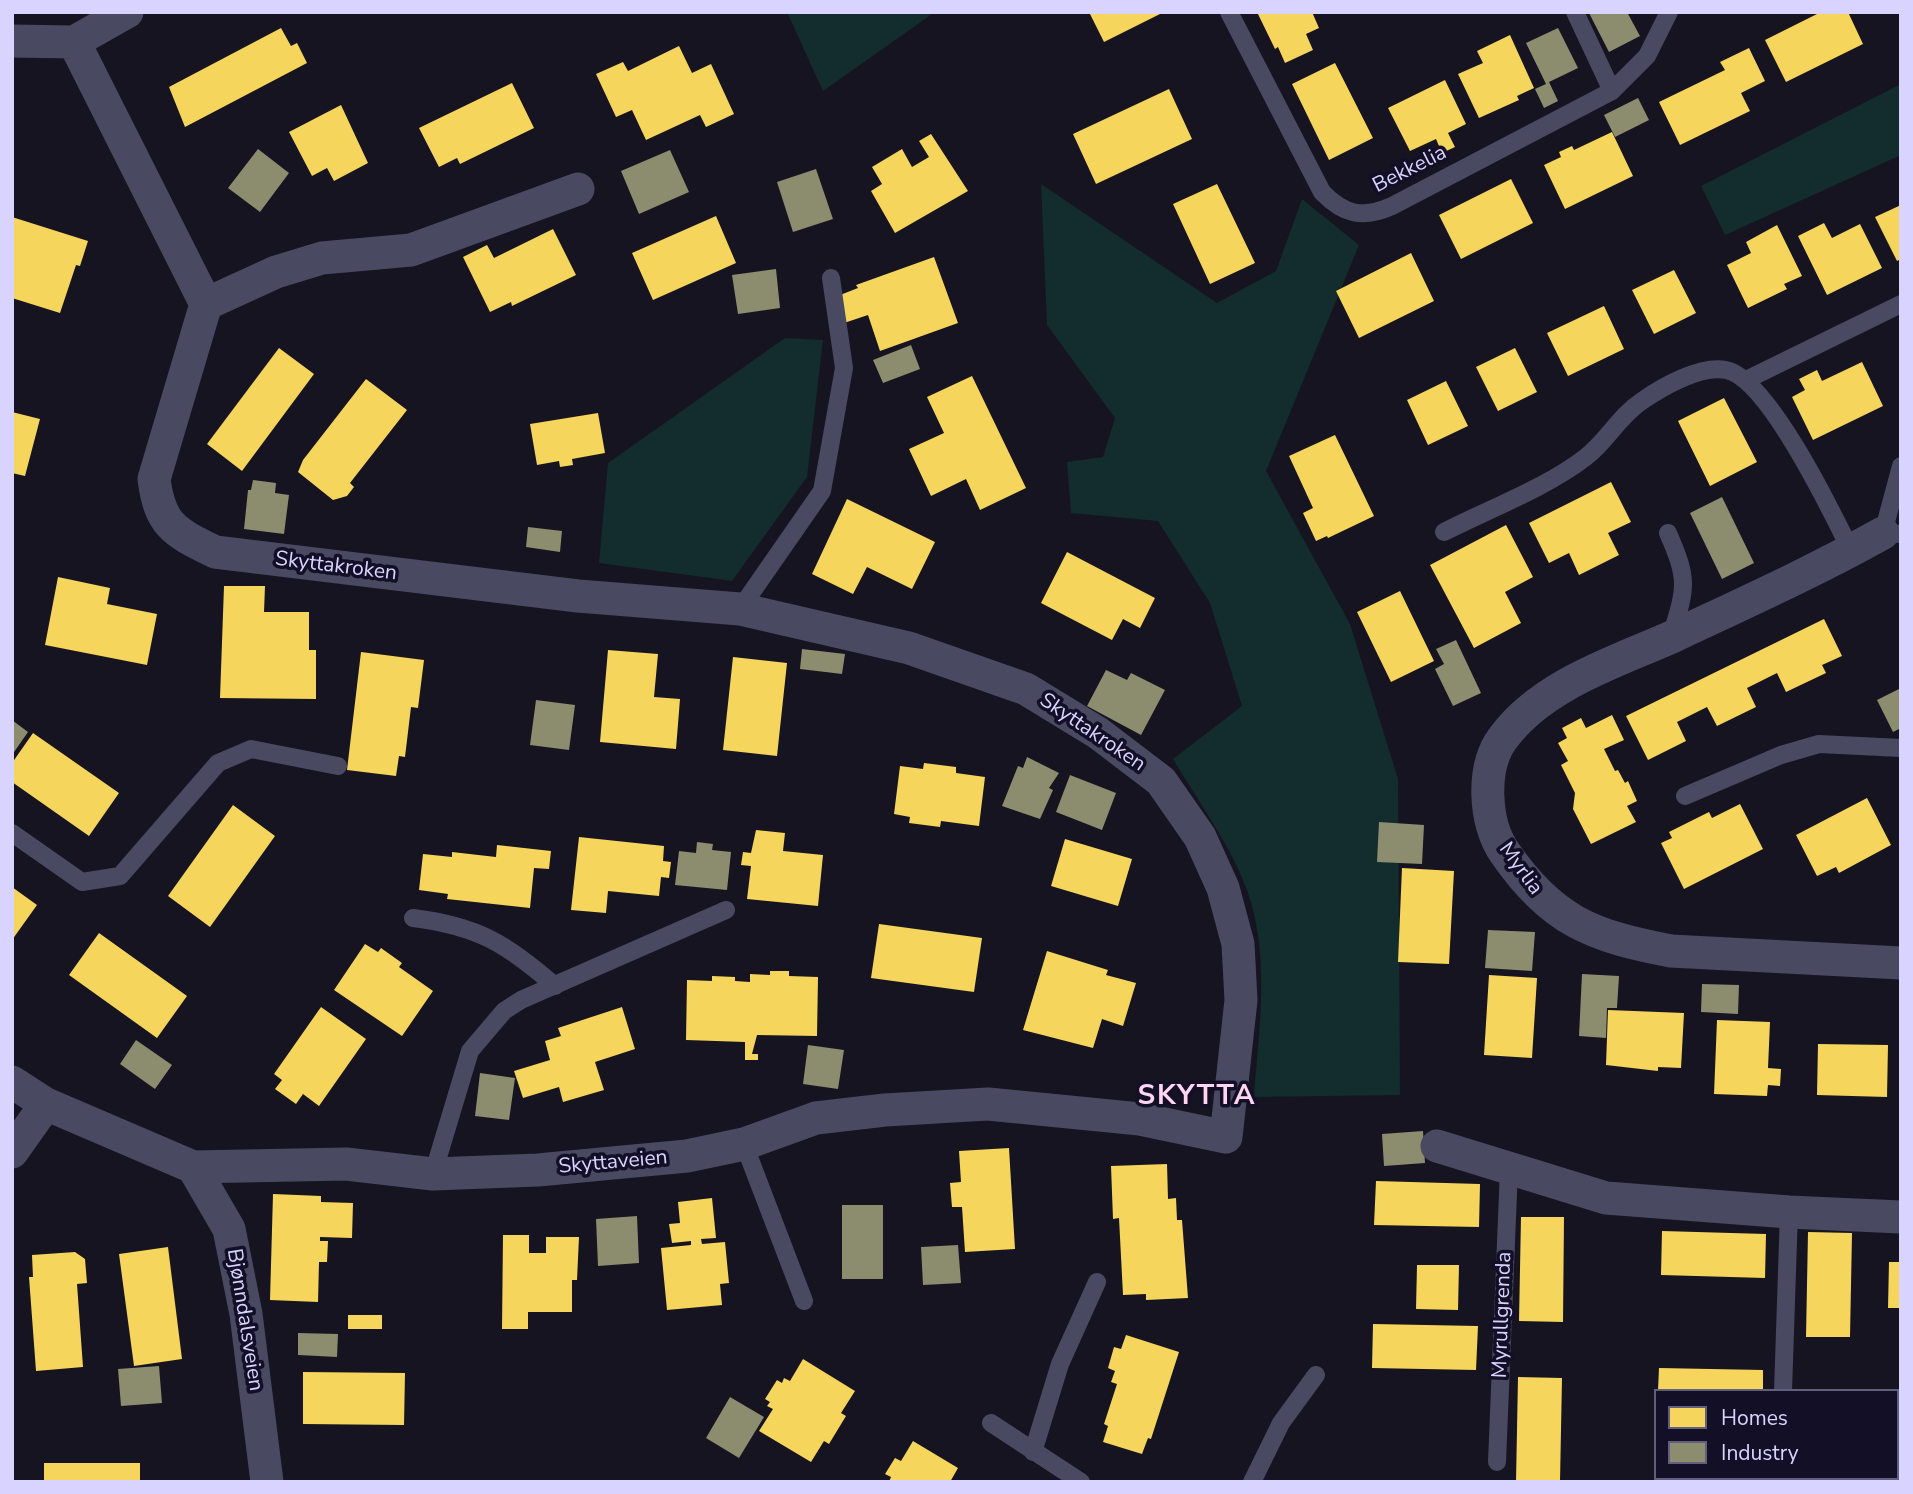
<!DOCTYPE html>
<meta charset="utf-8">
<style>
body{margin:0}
#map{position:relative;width:1913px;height:1494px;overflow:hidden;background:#161421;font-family:"Nunito Sans",sans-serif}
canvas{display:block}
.frame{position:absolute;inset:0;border:14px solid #d9d4ff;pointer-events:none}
.legend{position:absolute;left:1654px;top:1389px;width:245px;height:91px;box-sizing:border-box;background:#130f26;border:2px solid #625e7d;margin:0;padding:9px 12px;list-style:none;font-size:21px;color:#d9d4ff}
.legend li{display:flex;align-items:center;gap:14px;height:35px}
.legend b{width:35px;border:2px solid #625e7d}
</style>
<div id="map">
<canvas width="1913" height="1494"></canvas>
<div class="frame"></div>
<ul class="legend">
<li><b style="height:19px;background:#f6d55c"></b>Homes</li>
<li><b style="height:19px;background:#8c8c6e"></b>Industry</li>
</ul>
</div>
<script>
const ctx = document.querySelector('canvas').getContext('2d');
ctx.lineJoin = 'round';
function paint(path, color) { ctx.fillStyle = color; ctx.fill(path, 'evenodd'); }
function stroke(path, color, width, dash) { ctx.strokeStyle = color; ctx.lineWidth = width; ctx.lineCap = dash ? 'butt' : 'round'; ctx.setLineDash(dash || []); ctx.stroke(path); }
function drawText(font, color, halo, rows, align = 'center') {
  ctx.font = font + ' "Nunito Sans",sans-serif'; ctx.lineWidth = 7; ctx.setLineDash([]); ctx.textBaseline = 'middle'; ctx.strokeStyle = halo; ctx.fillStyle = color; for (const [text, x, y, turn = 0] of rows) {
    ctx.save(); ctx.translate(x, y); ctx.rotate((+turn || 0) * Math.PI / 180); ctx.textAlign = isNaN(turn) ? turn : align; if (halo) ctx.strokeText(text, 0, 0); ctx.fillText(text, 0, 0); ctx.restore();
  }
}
paint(new Path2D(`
 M787,12H935L823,91Z
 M1901,84V155L1725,235L1701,186Z
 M1041,184L1217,303L1276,271L1302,199L1359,245L1266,471L1350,624L1398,779L1400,1095L1254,1097C1259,1027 1272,947 1243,880C1227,841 1195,796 1173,759L1242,706L1210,603L1158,521L1071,513L1067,462L1103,457L1115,418L1047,325Z
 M785,338L823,340L807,477L732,581L599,563L608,463Z`), '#132c2d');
paint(new Path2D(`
 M1089,12H1164L1104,42Z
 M1257,12H1312L1319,28L1306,34L1313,50L1285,63L1278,47L1275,49Z
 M1821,12H1848L1863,44L1786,82L1765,40Z
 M281,28L291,46L297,43L307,63L185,127L169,87Z
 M1510,35L1534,88L1517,96L1519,100L1479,118L1458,74L1483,63L1477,51Z
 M679,46L692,73L711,64L734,114L706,127L700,115L646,140L632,110L616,117L596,74L623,62L628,71Z
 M1749,48L1765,81L1741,93L1750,111L1680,145L1659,102L1725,70L1720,62Z
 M1335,63L1373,138L1329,160L1292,84Z
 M1445,80L1466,124L1448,133L1455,147L1442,153L1436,139L1410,151L1388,108Z
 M512,83L534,128L460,164L457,158L439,167L419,128Z
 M1169,89L1192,139L1096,184L1073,134Z
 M341,105L368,163L334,181L327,168L312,176L289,132Z
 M1612,132L1633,176L1565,209L1544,165L1561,157L1559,152L1572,146L1574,150Z
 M931,134L968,191L895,233L871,191L882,184L872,167L902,149L912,167L929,157L919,141Z
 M1511,179L1533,223L1461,259L1439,215Z
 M1217,184L1255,263L1210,284L1173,204Z
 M1901,205V259L1897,261L1875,217Z
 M716,216L736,263L653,300L632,253Z
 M12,217L88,241L80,266L76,265L60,313L12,298Z
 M1824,223L1832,238L1860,224L1882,268L1827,295L1798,236Z
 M1777,225L1802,276L1784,284L1787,289L1748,308L1727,265L1751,253L1746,242Z
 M553,229L576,275L512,306L511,302L490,312L463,257L487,245L494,258Z
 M1411,253L1434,301L1359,338L1336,291Z
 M934,257L958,323L880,351L868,315L844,323L835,297L858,288L856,285Z
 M1674,270L1696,313L1654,334L1632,290Z
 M1604,306L1624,349L1568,376L1547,333Z
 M279,348L314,374L242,471L207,444Z
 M1515,348L1537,392L1498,411L1476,367Z
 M1862,362L1883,406L1813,440L1792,397L1805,390L1799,379L1817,370L1822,381Z
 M972,376L1026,488L980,510L966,479L931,496L909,449L944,433L927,397Z
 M366,379L407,410L350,483L354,487L347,496L333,500L298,472L303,460Z
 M1446,381L1468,426L1428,445L1407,400Z
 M1724,398L1757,462L1710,486L1678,421Z
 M12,412L40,419L25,476L12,473Z
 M598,413L605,453L572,459L573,465L560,467L559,461L537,465L530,424Z
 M1335,435L1374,516L1328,538L1327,536L1316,541L1303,513L1313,508L1289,456Z
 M1611,482L1631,522L1608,533L1619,555L1579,575L1569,553L1549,563L1529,523Z
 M847,499L935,542L912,589L867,567L853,594L812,574Z
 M1506,525L1533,577L1505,592L1521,623L1474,648L1430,565Z
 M1067,552L1155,598L1140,628L1123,619L1112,640L1041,603Z
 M58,577L110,588L107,604L157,614L147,665L45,645Z
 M224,586H265L264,612H309V650H316V699L220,698Z
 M1400,591L1434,661L1391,682L1357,612Z
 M1824,619L1842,656L1822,665L1826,673L1786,692L1777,673L1747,688L1756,707L1717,726L1707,707L1677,722L1686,741L1648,760L1626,716Z
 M608,650L658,654L654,697L680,699L676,749L600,742Z
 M361,652L424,660L418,708L411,707L405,757L399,756L396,776L347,770Z
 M733,657L787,663L777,756L723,750Z
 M1612,715L1624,740L1604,749L1615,771L1618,770L1625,783L1628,781L1637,801L1627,806L1636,822L1591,844L1573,809L1575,793L1561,765L1568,761L1558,743L1567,738L1562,728L1581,718L1586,728Z
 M33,733L119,793L89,836L12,782V763Z
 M924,763L956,767V773L985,777L979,826L941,821L940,827L909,823L910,817L894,814L900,766L923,769Z
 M1867,798L1891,845L1839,873L1836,867L1817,876L1796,835Z
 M1740,804L1763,849L1684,889L1661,843L1672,838L1669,832L1709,812L1712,818Z
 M233,805L275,836L210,927L168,896Z
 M756,830L785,833L783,851L823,855L818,906L747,899L751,866L741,865L743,852L751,853Z
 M579,837L664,846L663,861L671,862L669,878L661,877L659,896L608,891L606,913L571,910Z
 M1065,839L1132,859L1118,906L1051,886Z
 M497,845L551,851L549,869L534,868L530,908L447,899L448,894L419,890L423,854L452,857V852L496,857Z
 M1402,868L1454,871L1449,964L1398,962Z
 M12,887L37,905L12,940Z
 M879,924L982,938L974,992L871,978Z
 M99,933L187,996L157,1038L69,975Z
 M365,944L378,952L381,948L402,963L399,967L433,991L402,1036L334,990Z
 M1047,951L1108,970L1106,975L1136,983L1123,1026L1102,1019L1093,1048L1023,1030Z
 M770,971H789V976L818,977L817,1036L757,1035L752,1054H758V1060H745V1042L686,1040L687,980L712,981V976L735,977V981L750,982V974L770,975Z
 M1489,975L1537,978L1532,1058L1484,1055Z
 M321,1007L366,1039L319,1106L303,1094L296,1104L275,1089L282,1080L274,1074Z
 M622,1007L635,1049L595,1062L604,1090L563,1102L559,1087L523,1098L514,1071L550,1060L545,1041L561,1036L558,1028Z
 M1608,1010L1684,1013L1681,1068L1658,1067V1071L1606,1065Z
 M1717,1020L1770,1022L1768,1068L1781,1069L1780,1086L1768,1085L1767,1096L1714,1094Z
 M1818,1044L1888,1045L1887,1097L1817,1095Z
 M1009,1148L1015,1249L965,1252L962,1207H952L950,1183L961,1182L959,1151Z
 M1167,1164L1168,1199L1176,1198L1177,1220H1182L1188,1298L1146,1300V1294L1123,1295L1119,1218L1113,1219L1111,1166Z
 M1376,1181L1480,1184L1479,1227L1374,1225Z
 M273,1194L321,1196V1202L353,1203L352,1238L320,1237V1241H328L327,1262H319L318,1302L270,1300Z
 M712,1198L716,1238L701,1239L702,1244L725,1242L729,1283L720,1284L722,1305L667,1310L661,1248L691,1245V1241L672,1243L669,1224L680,1223L678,1202Z
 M1521,1217H1564L1563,1322L1519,1321Z
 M1662,1231L1766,1234L1765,1278L1661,1275Z
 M1808,1232L1852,1233L1850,1337H1806Z
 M503,1235H529V1253H546V1237H579L577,1280H572V1312H528V1329H502Z
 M168,1247L182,1359L134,1366L119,1254Z
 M75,1252L85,1259L87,1283L77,1284L83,1367L36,1371L29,1277H33L32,1255Z
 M1889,1262H1901V1308H1888Z
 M1417,1265H1459L1458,1310L1416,1309Z
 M348,1315H382V1329H348Z
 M1373,1324L1478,1326L1476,1370L1372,1368Z
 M1126,1335L1179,1352L1151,1439L1148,1438L1142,1454L1103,1442L1108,1426L1104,1424L1117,1384L1111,1382L1115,1371L1108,1368L1114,1347L1121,1349Z
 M803,1359L855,1391L841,1413L846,1416L829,1444L824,1441L811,1462L759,1431L773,1409L767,1406L770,1402L765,1399L777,1380L782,1383L784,1378L790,1381Z
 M1659,1368L1763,1370V1391H1658Z
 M303,1372L405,1373L404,1425L303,1424Z
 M1518,1377L1562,1378L1560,1482H1516Z
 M913,1441L958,1468L950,1482H889L891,1477L885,1474L895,1458L901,1461Z
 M44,1463H140V1482H44Z
 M1803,1478H1847V1482H1803Z`), '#f6d55c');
paint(new Path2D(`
 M1627,12L1640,36L1609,52L1589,13Z
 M1558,28L1578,68L1549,82L1558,101L1544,108L1535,89L1546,84L1526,43Z
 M1638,98L1649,120L1615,137L1604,115Z
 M258,149L289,173L260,212L228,188Z
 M670,150L689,192L639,214L621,171Z
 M816,169L833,219L793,232L777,182Z
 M776,269L780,308L738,314L732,275Z
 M911,345L920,369L883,383L873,360Z
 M253,480L276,483L275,493L289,495L284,534L244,529L248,490H251Z
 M1722,497L1754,563L1722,579L1690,513Z
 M528,527L562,531L560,552L526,547Z
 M1456,640L1481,693L1453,706L1435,669L1444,664L1436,649Z
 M802,649L845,654L842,674L800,669Z
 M1106,670L1127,680L1131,673L1165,690L1141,735L1087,706Z
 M1901,688V728L1893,732L1877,700Z
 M536,700L575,705L569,750L530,745Z
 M12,720L28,732L12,755Z
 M1027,757L1059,773L1049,788L1053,790L1040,819L1002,806L1018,766L1023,768Z
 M1070,775L1116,793L1102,830L1056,812Z
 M1379,822L1424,825L1422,864L1377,862Z
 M697,842L713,844L712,850L731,852L727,890L675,885L679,851L696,853Z
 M1488,930L1535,932L1532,971L1485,968Z
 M1582,974L1619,976L1617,1008H1607L1606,1038L1579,1036Z
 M1702,984L1739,985L1738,1014L1701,1012Z
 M136,1040L172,1065L155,1089L120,1064Z
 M808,1045L844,1050L838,1089L803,1084Z
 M480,1073L515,1078L509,1120L475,1116Z
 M1423,1131L1425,1163L1384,1166L1382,1134Z
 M842,1205H883V1279H842Z
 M637,1216L639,1263L598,1266L596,1219Z
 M958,1245L961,1283L923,1285L921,1247Z
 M298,1333L338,1334L337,1357L298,1355Z
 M159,1366L162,1403L121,1406L118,1369Z
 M730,1397L764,1417L739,1458L706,1438Z`), '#8c8c6e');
stroke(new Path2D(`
 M1229,12L1322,192C1344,215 1363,219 1392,206L1612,91L1647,56L1669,12
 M1575,12L1612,91
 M1746,380L1901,304
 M1901,466L1883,533L1901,534
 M1444,532C1489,509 1546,488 1586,457C1607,441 1619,416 1642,401C1662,387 1700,365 1726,370C1767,378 1832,512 1851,551
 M1668,533C1689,581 1686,587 1671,637
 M740,609L822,491L844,368L831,278
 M1685,796L1781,755L1819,744L1901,748
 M12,833L82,882L120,876L218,763L251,749L338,766
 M413,918C478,926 507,944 555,986
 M744,1144L804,1301
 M433,1174L470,1051L504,1011L521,1000L726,910
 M1783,1391L1789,1212
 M991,1423L1081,1482
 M1033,1452L1060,1364L1097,1282
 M1497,1462L1509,1169
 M1252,1482L1281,1423L1316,1375
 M1780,1482V1478`), '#4a4962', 18);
stroke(new Path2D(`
 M12,41L74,42L127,12
 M206,304L276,272L322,258L411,250L578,189
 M1883,533C1815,571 1744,603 1674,636C1616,662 1543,684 1503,738C1481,767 1484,824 1505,853C1552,921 1592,936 1671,951L1901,963
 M12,1082L46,1104L193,1167L346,1164L433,1174L538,1170L687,1156L744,1144L816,1118L885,1110L988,1104L1140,1119L1226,1137L1241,1000L1238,944L1223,888L1200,837L1161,781L1098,733L1026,689L909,648L740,609L578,596L215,552C175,532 160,526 154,479L206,304L74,42
 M1437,1146L1606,1198L1789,1212L1901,1217
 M12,1152L46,1104
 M193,1167L229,1229L246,1314L267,1482`), '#4a4962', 33);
drawText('21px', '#d9d4ff', '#130f26', [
 ["Bekkelia",1410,170,-27],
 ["Skyttakroken",336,567,7],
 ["Skyttakroken",1092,733,34],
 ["Myrlia",1520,869,54],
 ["Skyttaveien",613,1163,-5],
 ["Myrullgrenda",1503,1315,-88],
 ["Bjønndalsveien",244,1320,81]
]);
ctx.letterSpacing = '2px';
drawText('bold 28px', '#ffd6f0', '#130f26', [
 ["SKYTTA",1197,1097]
]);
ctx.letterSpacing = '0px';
</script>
